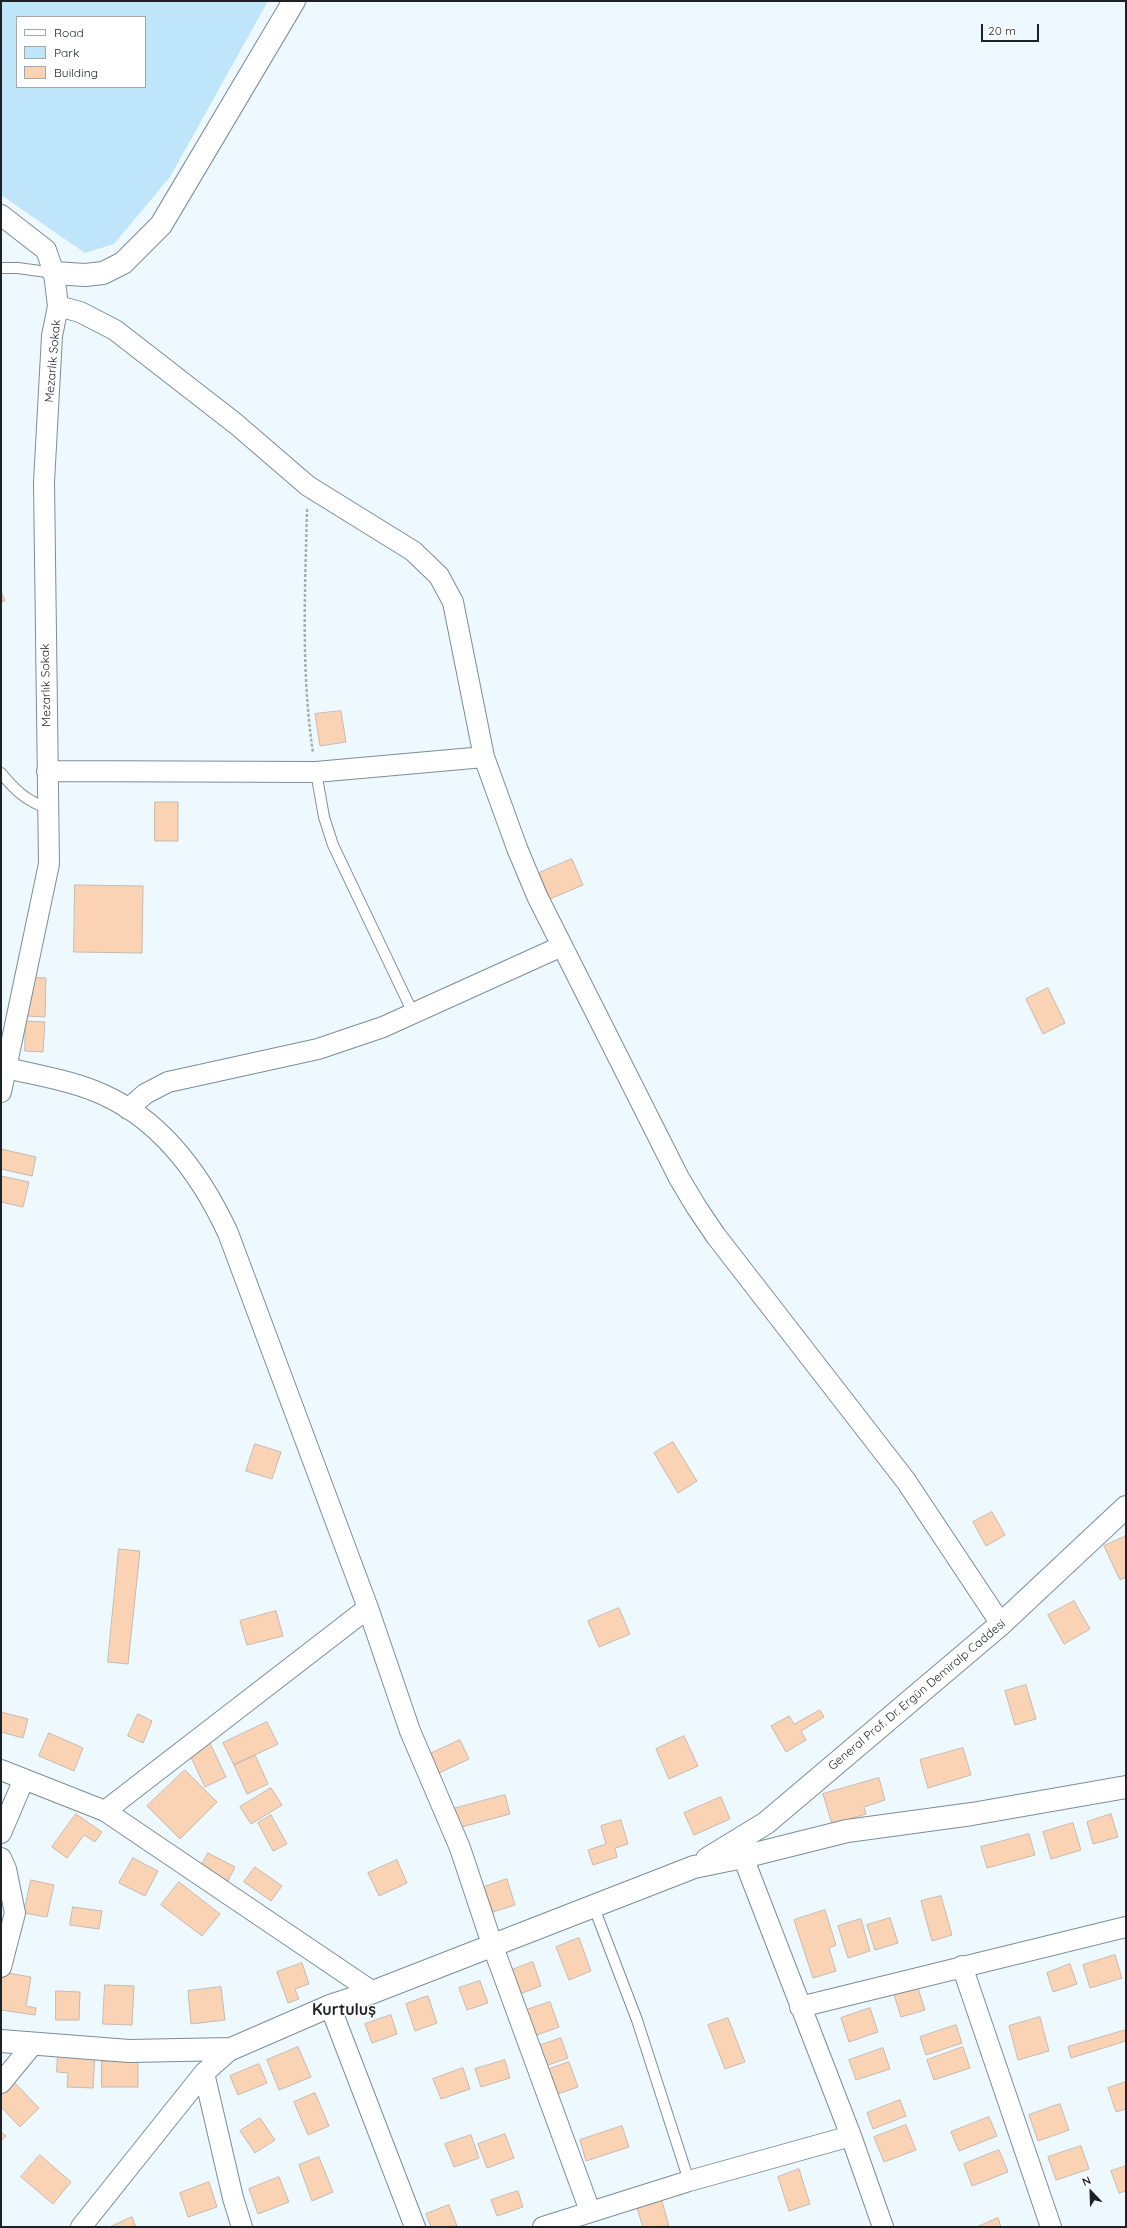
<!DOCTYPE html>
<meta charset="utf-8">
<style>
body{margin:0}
#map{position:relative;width:1127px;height:2228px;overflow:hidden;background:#eef9ff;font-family:Quicksand,sans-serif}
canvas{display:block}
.frame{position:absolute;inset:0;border:2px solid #1c2226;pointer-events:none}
.legend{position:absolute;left:16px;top:16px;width:130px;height:72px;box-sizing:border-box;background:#fff;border:1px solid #a4a7a8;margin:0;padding:5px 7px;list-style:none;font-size:12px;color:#1c2226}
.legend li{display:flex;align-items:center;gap:8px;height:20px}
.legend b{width:20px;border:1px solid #a4a7a8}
.north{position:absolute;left:1071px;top:2172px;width:40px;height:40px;-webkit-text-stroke:3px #fff;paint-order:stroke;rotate:337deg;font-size:11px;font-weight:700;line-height:16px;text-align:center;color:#1c2226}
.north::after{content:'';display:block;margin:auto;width:14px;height:18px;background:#1c2226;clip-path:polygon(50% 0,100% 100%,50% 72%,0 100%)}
.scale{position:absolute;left:981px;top:24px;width:58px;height:18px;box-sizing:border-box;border:2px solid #1c2226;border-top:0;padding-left:5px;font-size:12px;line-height:14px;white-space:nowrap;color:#1c2226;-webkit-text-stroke:3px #fff;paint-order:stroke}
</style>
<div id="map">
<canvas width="1127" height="2228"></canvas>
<div class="frame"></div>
<ul class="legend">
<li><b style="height:5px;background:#fff"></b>Road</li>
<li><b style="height:11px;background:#bfe5fa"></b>Park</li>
<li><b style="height:11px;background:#fad3b4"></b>Building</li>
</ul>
<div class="north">N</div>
<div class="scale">20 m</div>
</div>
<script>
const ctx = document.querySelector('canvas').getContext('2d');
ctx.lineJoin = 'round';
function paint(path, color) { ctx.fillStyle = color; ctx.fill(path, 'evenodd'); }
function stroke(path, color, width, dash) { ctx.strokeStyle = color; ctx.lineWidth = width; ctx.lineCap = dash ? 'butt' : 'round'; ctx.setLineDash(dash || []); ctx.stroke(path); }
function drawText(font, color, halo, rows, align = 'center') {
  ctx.font = font + ' Quicksand,sans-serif'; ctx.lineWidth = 3; ctx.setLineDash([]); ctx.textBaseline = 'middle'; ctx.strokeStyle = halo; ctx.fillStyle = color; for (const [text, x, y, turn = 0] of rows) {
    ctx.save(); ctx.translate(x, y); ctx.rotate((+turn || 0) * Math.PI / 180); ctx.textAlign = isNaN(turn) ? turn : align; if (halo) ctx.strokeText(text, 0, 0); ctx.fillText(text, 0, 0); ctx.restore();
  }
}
paint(new Path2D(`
 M1,1H268L170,177L114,244L85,253L1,195ZM17,17H145V87H17Z`), '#bfe5fa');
const building = new Path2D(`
 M1,591L5,601L1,602Z
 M341,711L346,742L320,746L315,714Z
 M155,802H178V841H155Z
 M572,859L583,885L550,899L539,873Z
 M75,885L143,886L142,953L74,952Z
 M27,977L46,978L45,1017L26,1016Z
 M1048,988L1065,1023L1043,1034L1026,999Z
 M26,1021L45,1022L43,1052L25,1051Z
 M1,1149L36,1157L32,1176L1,1169Z
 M1,1176L29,1182L23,1207L1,1202Z
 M673,1442L697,1481L678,1493L654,1453Z
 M255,1444L281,1452L272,1479L246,1471Z
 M992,1512L1005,1535L986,1546L973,1522Z
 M1126,1536V1577L1120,1580L1104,1546Z
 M119,1549L140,1551L128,1664L108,1662Z
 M1074,1601L1090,1629L1064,1644L1048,1615Z
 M619,1608L630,1634L599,1647L588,1621Z
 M276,1611L283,1636L247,1645L240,1621Z
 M1026,1685L1036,1719L1015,1725L1005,1691Z
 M820,1710L824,1717L801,1731L806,1740L786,1752L771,1726L789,1716L794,1724Z
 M1,1712L28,1719L23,1738L1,1732Z
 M138,1714L152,1721L143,1743L128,1736Z
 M267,1722L278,1744L234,1765L223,1743Z
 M49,1733L83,1748L74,1771L39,1756Z
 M684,1736L698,1766L669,1779L656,1749Z
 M460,1740L469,1759L439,1773L430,1754Z
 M209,1741L226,1777L205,1787L188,1751Z
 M963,1748L971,1775L928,1788L920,1760Z
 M255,1755L268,1784L247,1794L234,1765Z
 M185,1770L217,1802L180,1839L147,1806Z
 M879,1778L885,1800L864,1807L866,1814L832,1824L823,1794Z
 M271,1788L282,1805L251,1824L240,1807Z
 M505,1795L510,1814L454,1829L449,1810Z
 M721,1797L730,1819L694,1835L684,1813Z
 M76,1814L102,1832L95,1842L84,1835L67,1858L52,1847Z
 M1111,1814L1118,1837L1093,1844L1087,1822Z
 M271,1815L287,1844L273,1851L258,1823Z
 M621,1820L628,1844L615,1848L617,1857L593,1865L588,1850L606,1844L601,1826Z
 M1073,1823L1081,1850L1051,1859L1043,1832Z
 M1029,1834L1035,1855L987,1868L981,1847Z
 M208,1853L235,1867L228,1881L201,1867Z
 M133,1858L158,1871L145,1896L119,1883Z
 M397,1860L407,1883L379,1896L368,1873Z
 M255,1867L282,1886L271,1901L244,1882Z
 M507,1879L515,1905L493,1912L484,1887Z
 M31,1880L54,1885L47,1917L24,1913Z
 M179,1882L220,1914L202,1936L161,1905Z
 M941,1896L952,1935L932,1941L921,1901Z
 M73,1907L102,1911L99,1929L70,1925Z
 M825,1910L836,1945L829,1948L836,1971L813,1978L794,1920Z
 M890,1918L898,1943L875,1950L867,1925Z
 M861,1919L870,1951L848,1958L838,1926Z
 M579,1938L591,1971L569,1980L556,1947Z
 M1115,1955L1122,1978L1090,1988L1083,1965Z
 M533,1962L541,1986L517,1995L509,1971Z
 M302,1963L309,1984L295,1989L299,1999L288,2003L277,1972Z
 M1070,1964L1077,1984L1053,1992L1047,1973Z
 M2,1972L31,1977L26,2006L36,2008L35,2015L1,2010Z
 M480,1981L488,2003L467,2010L459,1988Z
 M105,1985L134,1986L132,2025L103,2024Z
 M221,1987L225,2020L191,2024L188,1991Z
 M918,1988L925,2010L901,2017L894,1995Z
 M56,1991L80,1992L79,2020H56Z
 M428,1996L437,2023L415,2031L406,2004Z
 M550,2002L559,2027L529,2038L520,2012Z
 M870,2008L878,2032L849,2042L841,2018Z
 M391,2015L397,2034L372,2043L365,2024Z
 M1040,2017L1049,2051L1018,2060L1009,2026Z
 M728,2018L745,2062L725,2069L708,2025Z
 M956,2025L962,2043L926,2055L920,2037Z
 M1126,2030V2041L1071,2058L1068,2047Z
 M561,2038L568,2058L540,2068L533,2048Z
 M298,2047L311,2077L279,2090L267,2060Z
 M963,2047L970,2068L934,2080L927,2060Z
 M883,2048L890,2069L856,2080L849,2060Z
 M58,2053L95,2055L93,2088L67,2087L68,2073L57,2072Z
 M505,2060L510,2078L481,2087L475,2069Z
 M102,2061H138V2087H102Z
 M569,2062L578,2087L558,2094L549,2069Z
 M259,2064L267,2083L238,2095L230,2076Z
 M463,2068L470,2089L441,2099L433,2079Z
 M12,2080L39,2108L20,2127L1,2107V2091Z
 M1126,2082V2109L1116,2112L1108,2088Z
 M315,2093L329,2126L308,2135L294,2102Z
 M900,2100L906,2116L873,2129L867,2113Z
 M1060,2104L1069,2130L1038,2141L1029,2115Z
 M989,2117L997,2136L959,2151L951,2132Z
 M260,2118L275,2140L255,2153L240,2131Z
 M906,2125L916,2150L884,2162L874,2137Z
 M622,2126L629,2147L586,2161L580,2140Z
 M1,2132L6,2136L1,2141Z
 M505,2134L514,2158L487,2168L478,2144Z
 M471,2135L479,2158L454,2167L445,2144Z
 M1081,2146L1089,2169L1056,2180L1048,2157Z
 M999,2150L1008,2172L972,2186L964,2164Z
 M40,2155L71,2182L53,2204L21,2177Z
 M319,2157L333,2192L312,2201L299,2165Z
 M1126,2166V2191L1119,2193L1111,2171Z
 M799,2169L810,2204L789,2211L778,2177Z
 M279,2177L289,2202L258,2214L249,2189Z
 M209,2182L217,2207L188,2217L180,2193Z
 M518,2191L523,2207L497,2216L491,2200Z
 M661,2198L669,2226L643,2227L636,2205Z
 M449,2205L457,2226L431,2227L426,2214Z
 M132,2217L136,2227H110Z
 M998,2218L1001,2227H977Z`);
paint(building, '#fad3b4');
stroke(building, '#c7b9ad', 1);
const lane = new Path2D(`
 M1,268H18L54,273
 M316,772L324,817L333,845L413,1013
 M1,773C14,789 27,802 48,808
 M593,1905L637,2020L689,2181`);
const street = new Path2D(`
 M1,215L46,250L54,273L58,306L52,336L44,482L49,864L1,1092
 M58,306L80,312L115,330L236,424L308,486L413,551L439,576L453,602L484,757L517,848L537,896L679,1178L697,1208L716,1236L906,1481L1001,1624
 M47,771L316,772L484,757
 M1,1068H7C40,1076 74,1081 104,1095C163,1122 202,1177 228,1233L368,1608L410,1731L460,1848L492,1944L590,2211
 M128,1109L145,1094L168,1082L318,1049L383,1027L562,946
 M1,1770L105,1811L373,1992
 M105,1811L368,1608
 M1,1833L24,1779
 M743,1857L851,2136L883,2227
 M1,1858L6,1869L15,1913L1,1967
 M962,1966L1051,2227
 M330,2006L415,2227
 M800,2007L1126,1927
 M204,2073L233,2198L242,2227
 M1,2083L34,2043
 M81,2227L204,2073L231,2049
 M543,2227L689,2181L851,2136`);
const secondary = new Path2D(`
 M54,273L85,275L103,273L123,263L161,225L294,1
 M707,1859L766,1823L1001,1624L1126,1507
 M1,2041L129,2051L231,2049L330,2006L373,1992L694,1867L743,1857L847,1831L972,1814L1126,1787`);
stroke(lane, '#7c8d96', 12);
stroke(street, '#7c8d96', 22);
stroke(secondary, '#7c8d96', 24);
stroke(new Path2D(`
 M307,509C305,591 301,672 313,753`), '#a5aeb3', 2.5, [3, 2]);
stroke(lane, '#fff', 10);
stroke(street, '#fff', 20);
stroke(secondary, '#fff', 22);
drawText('12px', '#1c2226', '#fff', [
 ["Mezarlık Sokak",53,361,-85],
 ["Mezarlık Sokak",46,685,-91],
 ["General Prof. Dr. Ergün Demiralp Caddesi",917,1695,-40]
]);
drawText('bold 16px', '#1c2226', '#fff', [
 ["Kurtuluş",344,2010]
]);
</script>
